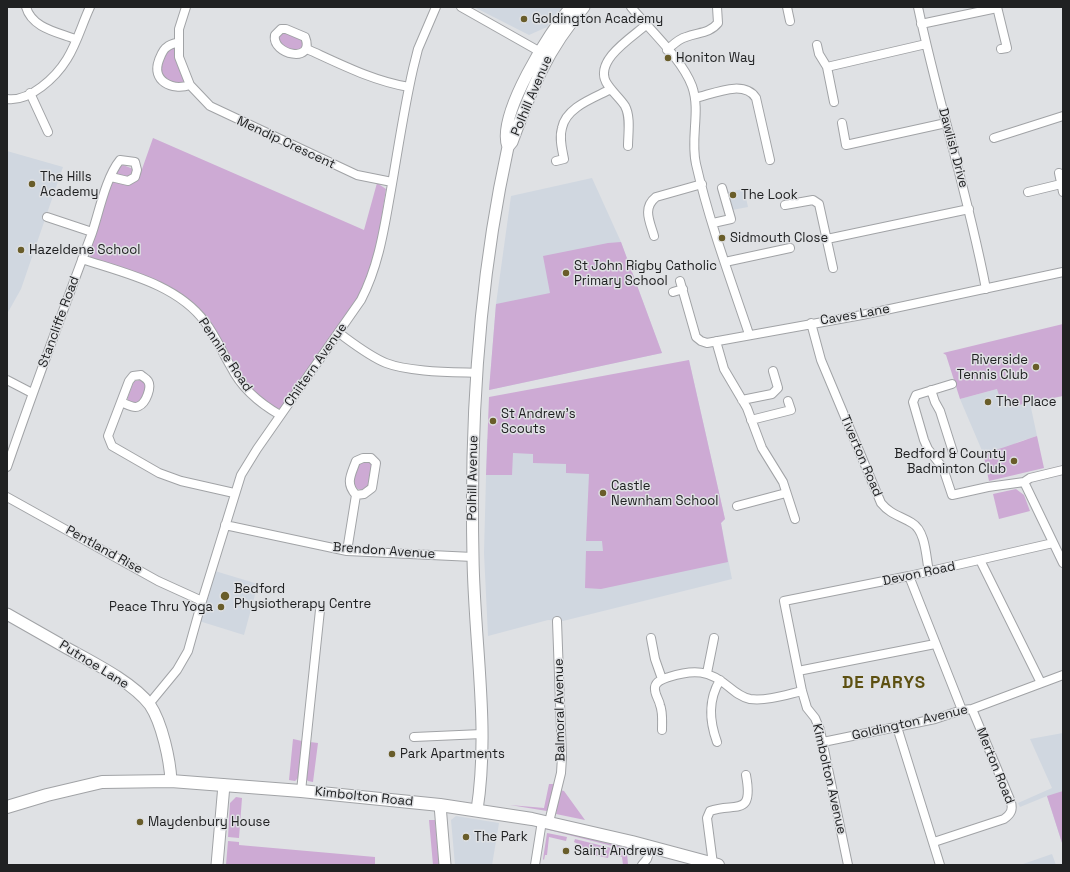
<!DOCTYPE html>
<style>
body{margin:0}
#map{position:relative;width:1070px;height:872px;overflow:hidden;background:#dfe1e4;font-family:"Space Grotesk",sans-serif}
canvas{display:block}
.frame{position:absolute;inset:0;border:8px solid #202122;pointer-events:none}
</style>
<div id="map">
<canvas width="1070" height="872"></canvas>
<div class="frame"></div>
</div>
<script>
const ctx = document.querySelector('canvas').getContext('2d');
ctx.lineJoin = 'round';
function paint(path, color) { ctx.fillStyle = color; ctx.fill(path, 'evenodd'); }
function stroke(path, color, width, dash) { ctx.strokeStyle = color; ctx.lineWidth = width; ctx.lineCap = dash ? 'butt' : 'round'; ctx.setLineDash(dash || []); ctx.stroke(path); }
function drawText(font, color, halo, rows, align = 'center') {
  ctx.font = font + ' "Space Grotesk",sans-serif'; ctx.lineWidth = 3; ctx.setLineDash([]); ctx.textBaseline = 'middle'; ctx.strokeStyle = halo; ctx.fillStyle = color; for (const [text, x, y, turn = 0] of rows) {
    ctx.save(); ctx.translate(x, y); ctx.rotate((+turn || 0) * Math.PI / 180); ctx.textAlign = isNaN(turn) ? turn : align; if (halo) ctx.strokeText(text, 0, 0); ctx.fillText(text, 0, 0); ctx.restore();
  }
}
paint(new Path2D(`
 M474,7H562L547,27L529,35Z
 M7,151L63,167L21,289L7,314Z
 M592,178L621,242L662,353L489,390L496,304L511,196Z
 M744,189L748,207L732,210L727,192Z
 M689,360L725,519L721,523L732,579L563,621L548,620L488,636L484,553L487,439H505Z
 M997,389L1006,393L1009,407L1030,403L1037,436L1018,442L1010,447L983,453L960,399Z
 M215,571L258,584L244,635L199,621Z
 M1063,733V846L1047,796L1020,807L1018,803L1052,788L1030,739Z
 M456,816L499,823L492,865H455L451,820Z
 M1052,854L1056,865H1024L1023,864Z`), '#d0d7e0');
paint(new Path2D(`
 M283,31L302,38L304,46L298,52L279,45L278,34Z
 M172,47L176,51L184,80L183,84C175,86 164,79 160,72L165,50Z
 M153,138L364,230L377,183L386,189L374,265L361,295L284,408L274,409L248,387L194,305L91,260L88,250L117,169L123,165L141,172Z
 M621,242L662,353L489,390L496,304L550,293L543,256L608,243Z
 M1063,324V396L1009,407L1006,394L999,395L997,389L960,399L946,355L943,353Z
 M689,360L725,519L721,523L728,562L601,589L585,588L586,551H603L602,541H586L589,474L566,473V464L533,463V454L513,453L512,475H486L489,397Z
 M141,380L148,386L142,405L128,402V397L134,381Z
 M1037,436L1044,468L989,481L983,453C1002,449 1018,442 1037,436Z
 M371,461L373,467L369,486L361,490L355,488L351,482L359,462Z
 M1016,489L1024,495L1030,511L999,519L993,494Z
 M293,739L302,741L298,778L295,781L289,780Z
 M310,742L318,743L313,782L308,781L306,779Z
 M549,784H554L547,811L510,805L544,808Z
 M560,790L564,791L585,820L556,814Z
 M1063,791V846L1047,796Z
 M236,797L242,798L239,838L228,837L230,803Z
 M429,820H435L439,865H433Z
 M546,828L624,847L630,846L628,850L545,829Z
 M547,833L567,837L566,841L549,837L547,855H545L544,860L543,859Z
 M575,839L611,848L608,858L584,853L585,849L579,848L577,850L578,844L574,842Z
 M228,841L239,842V845L375,857V865H226Z
 M614,848L627,852L628,865H623L622,857L614,855Z`), '#cdaad4');
const minor = new Path2D(`
 M26,7C32,28 57,32 75,39
 M186,7L179,29V57L190,85L210,106L357,175L392,182
 M461,7L544,54
 M631,7C649,29 682,59 692,86C701,111 690,138 696,164C709,221 730,278 749,334
 M787,7L790,21
 M918,7C938,102 968,194 986,289
 M997,7L1007,48L1001,49
 M921,24L997,8
 M281,29H286L305,37C316,64 271,55 275,35Z
 M179,42C175,43 170,44 167,47C163,49 161,55 159,60C151,81 172,91 190,85
 M817,45L819,54L827,67L834,102
 M307,49C340,64 373,81 409,87
 M667,50C673,45 678,39 686,37C698,32 709,34 718,23L717,7
 M827,67L926,44
 M30,93L48,132
 M695,98C713,94 744,79 756,98L770,160
 M7,99C30,102 56,77 67,59C77,43 82,24 90,7
 M842,123L846,145L946,123
 M994,138L1063,116
 M628,146C628,134 631,117 625,106C620,98 611,91 606,82C595,60 631,38 646,25
 M556,161L564,159C562,149 559,138 562,128C566,107 594,98 611,89
 M1059,173L1063,192
 M1028,192L1061,184
 M785,205L813,200L819,204L833,268
 M47,217L92,232
 M713,223L731,219L722,188
 M654,236C650,222 642,208 656,197L702,184
 M827,239L969,209
 M82,259C124,273 177,284 205,322C216,336 222,352 231,367C242,389 259,403 280,415
 M725,262L790,248
 M680,281L696,337L701,341L707,343L862,315L1063,272
 M673,292L683,289
 M811,323L821,360L881,503C891,515 899,515 912,523C926,531 926,558 929,572
 M339,333C354,344 369,356 386,363C409,372 452,372 478,373
 M716,341L724,369L747,408L762,448L783,482L795,519
 M141,375C143,377 146,378 148,381C152,387 146,403 139,406C134,409 126,404 121,402L129,381L133,376Z
 M7,380L32,393
 M952,384L916,395L913,402L924,440L928,449L943,468L952,495L988,487L1024,482L1030,478L1063,470
 M931,390L935,402L940,411L953,452
 M742,400L772,394L778,388L773,371
 M121,402L108,436L112,446L159,473L181,481L234,493
 M751,420L791,410L788,401
 M7,467C34,388 63,311 92,233C99,212 106,177 120,160L135,162L137,170L135,177L128,181L111,177
 M1024,482L1063,563
 M7,497L158,581L202,601
 M737,506L786,493
 M225,525L347,551L473,557
 M347,551L356,495C345,483 351,475 356,461L363,458H371L376,463L372,488L364,494L356,495
 M980,560L1041,683
 M909,576L962,710
 M651,638L655,659L662,679
 M798,671L935,644
 M707,673L714,638
 M149,704L177,670L188,651L202,601L241,475L257,449L361,300C377,269 383,236 389,201C397,157 403,113 413,69L418,49L436,7
 M897,727L940,865
 M662,730C662,722 663,712 660,705C659,699 654,694 655,687C656,681 663,679 669,677C694,669 709,670 729,687C735,692 741,697 750,699C767,701 785,695 802,691
 M414,737L482,734
 M717,742C709,720 708,700 720,680
 M823,742L935,719L962,710L972,709L1063,675
 M301,791L320,610
 M549,822L561,773L562,757L557,621
 M934,842L1004,819C1011,814 1013,810 1011,802L972,709
 M713,864L707,818L710,811C735,802 754,818 746,775
 M535,865L542,821
 M642,865L647,859L651,847
 M848,865L820,730L815,718L807,708L802,691L784,601L909,576L1053,543`);
const tertiary = new Path2D(`
 M508,147C496,116 550,31 571,7
 M7,614C26,625 46,636 65,647C90,661 133,682 150,705C162,723 170,760 171,781
 M440,805L445,865
 M477,810C490,727 474,641 473,557C470,422 479,279 508,147L512,142C531,90 547,49 584,7
 M217,865L224,785`);
const secondary = new Path2D(`
 M7,807L47,795L102,782L171,781L301,791L440,805L532,819L632,842L718,865`);
stroke(minor, '#a1a3a6', 10);
stroke(tertiary, '#a1a3a6', 13);
stroke(secondary, '#a1a3a6', 14);
stroke(minor, '#fff', 8);
stroke(tertiary, '#fff', 11);
stroke(secondary, '#fff', 12);
for (const [x, y, r, color] of [
 [524,19,4,"#695d2a"],
 [668,58,4,"#695d2a"],
 [32,184,4,"#695d2a"],
 [733,195,4,"#695d2a"],
 [722,238,4,"#695d2a"],
 [21,250,4,"#695d2a"],
 [566,273,4,"#695d2a"],
 [1036,367,4,"#695d2a"],
 [988,402,4,"#695d2a"],
 [493,421,4,"#695d2a"],
 [1014,461,4,"#695d2a"],
 [603,493,4,"#695d2a"],
 [225,596,5,"#695d2a"],
 [221,607,4,"#695d2a"],
 [392,754,4,"#695d2a"],
 [140,822,4,"#695d2a"],
 [466,837,4,"#695d2a"],
 [566,851,4,"#695d2a"]
]) { const dot = new Path2D(); dot.arc(x, y, r, 0, 2 * Math.PI); ctx.fillStyle = color; ctx.fill(dot); stroke(dot, '#dfe1e4', 1.5); }
drawText('13px', '#202122', '#dfe1e4', [
 ["Goldington Academy",532,19],
 ["Honiton Way",676,58],
 ["The Hills",40,177],
 ["Academy",40,192],
 ["The Look",741,195],
 ["Sidmouth Close",730,238],
 ["Hazeldene School",29,250],
 ["St John Rigby Catholic",574,266],
 ["Primary School",574,281],
 ["Riverside",1028,360,"right"],
 ["Tennis Club",1028,375,"right"],
 ["The Place",996,402],
 ["St Andrew's",501,414],
 ["Scouts",501,429],
 ["Bedford & County",1006,454,"right"],
 ["Badminton Club",1006,469,"right"],
 ["Castle",611,486],
 ["Newnham School",611,501],
 ["Bedford",234,589],
 ["Physiotherapy Centre",234,604],
 ["Peace Thru Yoga",213,607,"right"],
 ["Park Apartments",400,754],
 ["Maydenbury House",148,822],
 ["The Park",474,837],
 ["Saint Andrews",574,851]
], 'left');
drawText('13px', '#202122', '#dfe1e4', [
 ["Polhill Avenue",532,96,-67],
 ["Mendip Crescent",286,143,25],
 ["Dawlish Drive",953,148,75],
 ["Caves Lane",855,315,-10],
 ["Stancliffe Road",59,322,-70],
 ["Pennine Road",225,355,56],
 ["Chiltern Avenue",316,365,-55],
 ["Tiverton Road",861,456,67],
 ["Polhill Avenue",473,478,-89],
 ["Pentland Rise",104,550,29],
 ["Brendon Avenue",384,551,4],
 ["Devon Road",919,574,-12],
 ["Putnoe Lane",94,665,32],
 ["Balmoral Avenue",560,710,-91],
 ["Goldington Avenue",910,723,-13],
 ["Merton Road",995,766,68],
 ["Kimbolton Avenue",829,779,77],
 ["Kimbolton Road",364,797,6]
]);
ctx.letterSpacing = '1px';
drawText('bold 17px', '#5d5011', '#dfe1e4', [
 ["DE PARYS",884,683]
]);
ctx.letterSpacing = '0px';
</script>
